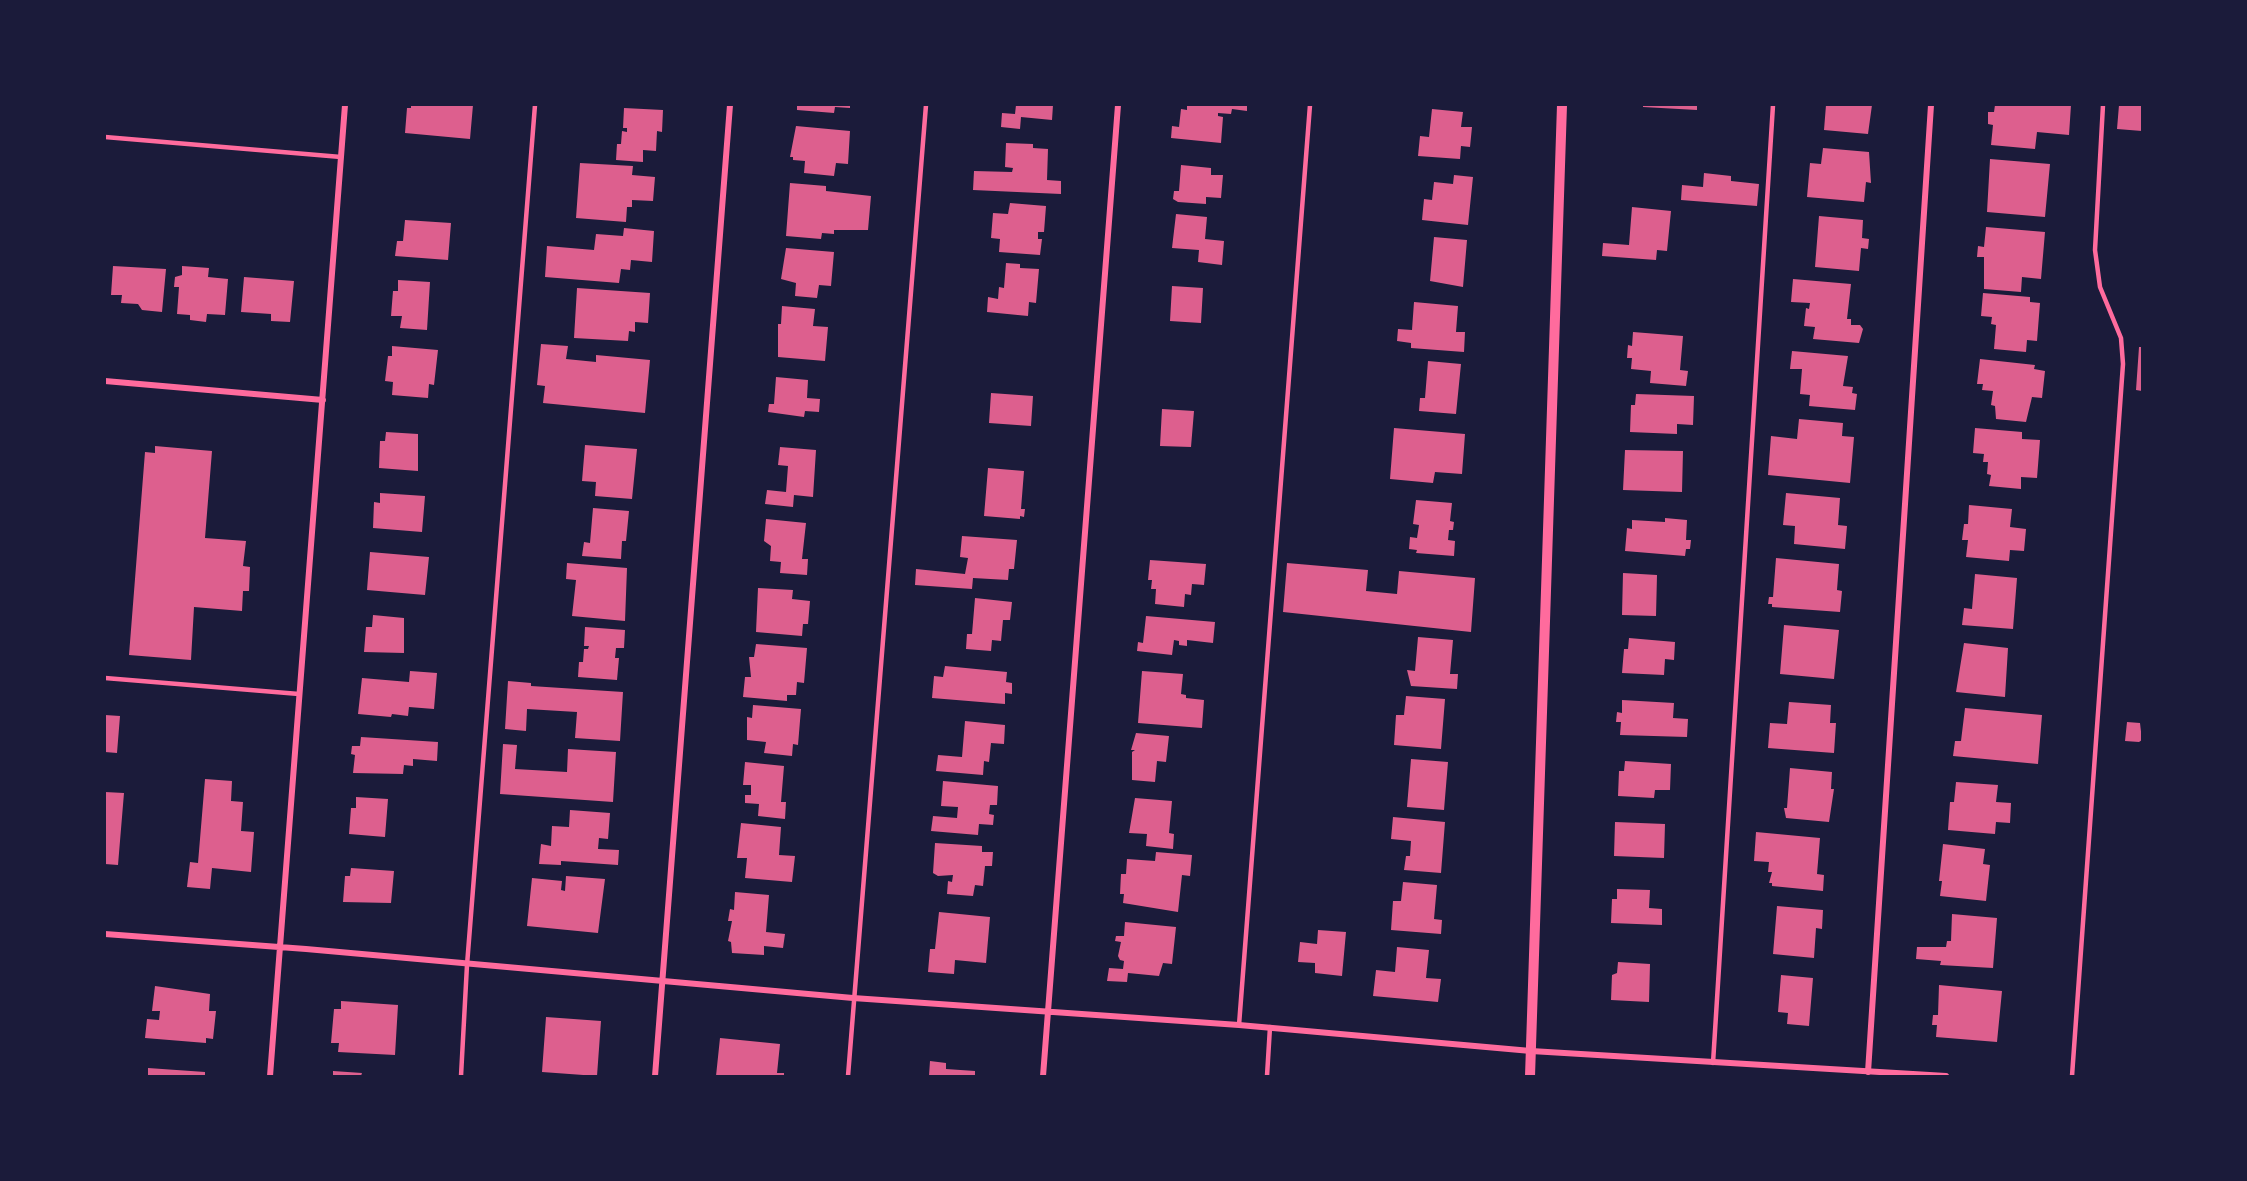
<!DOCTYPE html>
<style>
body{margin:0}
#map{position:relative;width:2247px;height:1181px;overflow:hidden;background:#1b1b3a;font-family:Signika,sans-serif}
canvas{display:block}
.frame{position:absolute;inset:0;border:106px solid #1b1b3a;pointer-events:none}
</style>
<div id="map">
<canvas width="2247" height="1181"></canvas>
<div class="frame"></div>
</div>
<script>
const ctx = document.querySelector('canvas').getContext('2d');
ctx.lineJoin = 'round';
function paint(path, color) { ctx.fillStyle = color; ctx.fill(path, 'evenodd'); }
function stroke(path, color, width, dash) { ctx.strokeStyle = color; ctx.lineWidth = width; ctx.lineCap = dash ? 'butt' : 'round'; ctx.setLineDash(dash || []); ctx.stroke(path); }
paint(new Path2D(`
 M411,105H473L470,139L405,133L407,108H411Z
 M797,105H850V108L835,107L834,113L797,110Z
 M1016,105H1053L1052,120L1021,117L1020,129L1001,127L1002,113L1015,114Z
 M1187,105H1247V111L1232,109L1231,114L1218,113V116L1223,117L1221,143L1171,138L1172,126L1179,127L1181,109L1187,110Z
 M1643,105H1697V110L1643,107Z
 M1826,105H1872L1868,134L1824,130Z
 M1995,105H2071L2069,135L2037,132L2035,149L1991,145L1993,125L1988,124V112H1994Z
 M2119,105H2142V131L2117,129Z
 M624,108L663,110L662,132L657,131L656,151L643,150V162L616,160L617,144H621L622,131L627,132V128H623Z
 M1432,109L1463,112L1461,127H1472L1470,147L1461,146L1460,159L1418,156L1420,136L1429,137Z
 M796,126L850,131L848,164L836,163L834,176L804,173L805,161L793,160V157H790Z
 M1006,143L1033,144V148L1048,149L1047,180L1061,181V194L973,190L974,171L1012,172L1013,168L1005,167Z
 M1823,148L1869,152L1871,183L1866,182L1864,202L1807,197L1810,163L1821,164Z
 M1990,159L2050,164L2045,217L1987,212Z
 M580,163L633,166L632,175L655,177L653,201L632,200V207H627L626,222L576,218Z
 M1181,165L1211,168V175H1223L1221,198L1206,197V204L1178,202L1173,199L1174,191H1179Z
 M1704,173L1731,176V181L1759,184L1757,206L1681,200L1682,185L1703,187Z
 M1454,175L1473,177L1468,225L1422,220L1424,199L1432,200L1434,182L1453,184Z
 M790,183L826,186V191L871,196L868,230H834V234L822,233L821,239L786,236Z
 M1010,203L1046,206L1044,232H1038V239H1042L1040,255L999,252L1000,239L991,238L993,213L1008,214Z
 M1632,207L1671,211L1667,251L1657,250L1656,260L1602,256L1603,243L1629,245Z
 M1176,214L1207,217L1205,239L1224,241L1222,265L1198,262L1199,250L1172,248Z
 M1819,216L1863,220L1862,238L1869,239L1868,249L1861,248L1859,271L1815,267Z
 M405,220L451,223L448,260L395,256L397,241H403Z
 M1986,227L2045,232L2041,279L2022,277L2021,292L1984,289V257H1977L1978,246L1984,247Z
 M624,228L654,231L652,262L631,260L630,270L621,269L619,283L545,277L547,246L594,250L596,234L623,236Z
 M1434,237L1467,240L1463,287L1430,281Z
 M786,248L834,252L831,286L819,285L817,298L795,296L796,283L781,279Z
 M1006,263L1020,264V268L1039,269L1036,303L1029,302L1028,316L987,312L988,297L998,299L999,287L1004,288Z
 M113,266L166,269L162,312L142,310L138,304L121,303L122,295H111Z
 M182,266L209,268L208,277L228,279L225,315L207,314L206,322L190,320V315L177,314L179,287H174L175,277L182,275Z
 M244,277L294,281L290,322L271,321V314L241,312Z
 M1793,279L1851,284L1847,319H1851V325H1860L1863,329L1859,343L1813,339L1815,327L1804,326L1806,308L1809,309L1810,303L1791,302Z
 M398,280L430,282L427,330L400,328L402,316H391L393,291H398Z
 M1172,286L1203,288L1201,323L1170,321Z
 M577,288L650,293L648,323L635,322V332L629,331L628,341L574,338Z
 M1983,293L2030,297V302L2040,303L2037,341L2027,340L2026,352L1994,349L1996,325L1991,324L1992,317L1981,316Z
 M1414,302L1458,306L1456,332H1465L1464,352L1411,348V343L1397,341L1398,329L1412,330Z
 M782,306L815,309L813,326L828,327L825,361L778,357V324H781Z
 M1633,332L1683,336L1680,370L1688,371L1686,386L1650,383L1651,371L1631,369L1632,358H1627L1628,345L1632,346Z
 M541,344L568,346L566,359L596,362V355L650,360L645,413L543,403L545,386L537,385Z
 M392,346L438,350L434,385L429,384L428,398L392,395L393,382L385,381L388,356H392Z
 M2139,347H2142V391L2136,390Z
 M1792,351L1848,356L1843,386L1853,387L1852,393L1857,394L1855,410L1809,406L1810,395L1800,394L1802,369H1790Z
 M1980,359L2035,365L2034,369L2045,371L2042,398L2032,397L2026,422L1996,419L1995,406L1991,405L1993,391L1982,390L1983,384H1977Z
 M1428,361L1461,364L1456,414L1419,411L1420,398H1425Z
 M776,377L808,380L807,398L820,399L819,412L805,411L804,417L768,412L769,404H774Z
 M991,393L1033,396L1031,426L989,423Z
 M1636,394L1694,396L1693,425L1677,424V434L1630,432L1631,405H1635Z
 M1162,409L1194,411L1191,447L1160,446Z
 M1799,419L1843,423L1842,436L1854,437L1850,483L1768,475L1771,436L1797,439Z
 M1394,428L1465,434L1462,474L1435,472L1433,483L1390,479Z
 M1975,428L2022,432V439L2040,440L2037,478L2021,477V489L1989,486L1991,475L1987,474L1988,462H1983L1984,454L1973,453Z
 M386,432L418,434V471L379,468L380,441H385Z
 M585,445L637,449L632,499L595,496L596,482L582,481Z
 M155,446L212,451L205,538L246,541L243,566L250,567L249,591H243L242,611L194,607L191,660L129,655L145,452L155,453Z
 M780,447L816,450L813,497L794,495L793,507L765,504L767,490L786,492L788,466L778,465Z
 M1625,450L1683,451L1682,492L1623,490Z
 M988,468L1024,471L1021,509H1025L1024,517L1020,516V519L984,516Z
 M380,493L425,496L422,532L373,528L374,502L380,503Z
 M1786,493L1840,498L1838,525L1847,526L1845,549L1794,544L1795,526L1783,525Z
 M1416,500L1452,503L1450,521L1454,522L1453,530H1449L1448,540L1455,541L1454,556L1416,553L1417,550L1409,549L1410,537L1417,538L1419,525L1413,524Z
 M1969,505L2012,509L2010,527L2026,529L2024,551L2010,550L2009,561L1966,557L1968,540H1962L1964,524H1968Z
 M593,508L629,511L626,541H622L621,559L582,556L584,542L590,543Z
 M1665,518L1687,520L1686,540H1691L1690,549H1686L1685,556L1625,551L1627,528L1632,529V520L1665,522Z
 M766,519L806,523L802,559H808L807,575L780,573L781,562L770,561L771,546L764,541Z
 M962,536L1017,540L1014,569H1009L1008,580L973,578L972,589L915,585L916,569L965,574L968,558L960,557Z
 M370,552L429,557L425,595L367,590Z
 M1776,558L1839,564L1837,590L1842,591L1840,612L1772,607V604H1768L1769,597H1773Z
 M1150,560L1206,564L1204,585L1192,584L1191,595L1185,594L1184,607L1155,604L1156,589H1151L1152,580H1148Z
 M567,563L627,568L625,621L572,616L576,580L566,579Z
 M1287,563L1368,570L1366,591L1397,594L1399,571L1475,578L1471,632L1283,612Z
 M1623,573L1657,575L1656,616L1622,615Z
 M1975,574L2017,578L2013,629L1962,625L1964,608L1972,609Z
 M758,588L793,590L792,599L810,601L808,624H803L802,636L756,632Z
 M975,598L1012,602L1010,620H1003L1001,641L992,640L991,651L966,649L967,634H972Z
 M373,615L404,618V653L364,652L366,627H372Z
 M1146,616L1215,622L1213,643L1187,640V646L1179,645V641L1174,640L1172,655L1137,651L1138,642L1143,643Z
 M1784,625L1839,630L1834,679L1780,674Z
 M585,627L625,630L624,648H616L615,658H619L617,680L578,677L579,662H583L584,649H588L589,646H584Z
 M1418,637L1453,640L1450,674H1458L1457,689L1411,686L1407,670L1415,671Z
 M1629,638L1675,642L1674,660L1665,659L1664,675L1622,673L1624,649H1628Z
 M1964,643L2008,648L2005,697L1956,692Z
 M756,644L807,648L804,683L797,682L796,695H787V701L743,697L745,677H751L749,657H754Z
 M945,666L1007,672L1006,682L1012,683V694L1005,693V704L932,698L934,676L943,677Z
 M410,671L437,673L434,709L409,707L408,716L392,714L391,717L358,714L362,678L409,682Z
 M1142,671L1183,674L1181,694L1186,695V698L1204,700L1202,728L1138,723Z
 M508,681L531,683V686L623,692L620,741L575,738L577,712L527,709L526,731L505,729Z
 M1406,696L1445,699L1441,749L1394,745L1396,715H1404Z
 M1622,700L1674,703L1673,718L1688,719L1687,737L1620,735L1621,722H1616L1617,712L1622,713Z
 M1789,702L1831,705L1830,723H1836L1834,753L1768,748L1770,723L1787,724Z
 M753,705L801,709L798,745L793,744L792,756L764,753L766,742L747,740V717L752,718Z
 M1965,708L2042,715L2038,764L1953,756L1955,741H1961Z
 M105,715L120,716L117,753L105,752Z
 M965,721L1005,725L1004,744L991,743L989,762L984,761L983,775L936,771L938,755L962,757Z
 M2127,722L2140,723L2142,740L2139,742L2125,741Z
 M1136,733L1169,736L1166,762L1157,761L1155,782L1132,780V752L1135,750H1131Z
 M361,737L438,742L437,761L413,759V766L404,765L403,774L353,773L355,755L351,754L352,746H360Z
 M503,744L517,745L515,769L567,772L568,749L616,752L613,802L500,794Z
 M1411,759L1448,762L1444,810L1407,807Z
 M1625,761L1671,764L1670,790H1655L1654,798L1618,796L1619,771H1624Z
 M745,762L784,766L781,802H786L785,819L758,816L759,804L745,803V795H751V785H743Z
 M1790,768L1832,772L1831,789H1834L1829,822L1786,818L1784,808H1787Z
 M205,779L232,781L231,801L243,802L241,831L254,832L251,872L212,868L210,889L187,887L190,862L198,863Z
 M943,781L998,786L997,805H990L989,814L994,815L993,825L979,824L978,835L931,831L933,816L957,818L958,807L941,806Z
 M1956,782L1998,785L1996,802L2011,803L2010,823L1996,822L1995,834L1948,830L1950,802H1954Z
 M105,792L124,793L118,865L105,864Z
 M356,797L388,799L385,837L349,834L351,808H356Z
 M1135,798L1172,801L1169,833L1174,834L1173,849L1146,846L1147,834L1129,833Z
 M570,810L610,813L608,839L599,838L598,849L619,850L618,865L561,861V865L539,864L541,844L551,846L552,826L569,827Z
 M1393,817L1445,822L1441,873L1404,870L1406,856H1410L1411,841L1391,839Z
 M1615,822L1665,824L1664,858L1614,856Z
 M741,823L781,827L779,855L795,856L792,882L745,878L747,858H737Z
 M1756,832L1820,838L1817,874L1824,875L1823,891L1772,886V883H1769L1772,872H1768L1769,862L1754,861Z
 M935,843L982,846V852H993L992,866H985L983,886L975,885L973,896L947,894L948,881L952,882L953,875L938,876L933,873Z
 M1943,844L1985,849L1983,864L1990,865L1986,901L1940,896L1942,881H1939Z
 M1156,852L1192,855L1190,876L1182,875L1178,912L1123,903L1124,894H1120L1121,874H1126L1127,859L1155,861Z
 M351,868L394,871L391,903L343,902L345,876H350Z
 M566,876L605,879L598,933L527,926L532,878L562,881L561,890L565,891Z
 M1403,882L1437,885L1434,919L1442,920L1441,934L1391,930L1393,901H1401Z
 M1617,889L1650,890L1649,908L1662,909V925L1611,923L1612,899H1617Z
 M735,892L769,895L766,932L785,934L783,948L764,946V955L732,953L731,942L728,941L732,921H728L730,909L734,910Z
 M1777,906L1823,910L1822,929L1816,928L1814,958L1773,954Z
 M939,912L990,917L986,963L955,960L954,974L928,972L930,949H935Z
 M1952,914L1997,918L1993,968L1940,965L1941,961L1916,959L1917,947H1946L1947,941H1951Z
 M1125,922L1176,927L1172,964L1163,963L1159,976L1128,973L1127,982L1107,981L1109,968L1123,969L1124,961L1120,960L1118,956L1121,942L1115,941L1116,936H1124Z
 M1318,930L1346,932L1342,976L1315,973V963L1298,962L1300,942L1317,944Z
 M1397,947L1429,950L1426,978L1441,979L1438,1002L1373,996L1376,970L1395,972Z
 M1618,962L1650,964L1649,1002L1611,1000L1612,975L1617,973Z
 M1781,975L1813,978L1809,1026L1787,1024L1788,1013L1778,1012Z
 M1939,985L2002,991L1997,1042L1936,1037L1937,1025H1932L1933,1015H1938Z
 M155,986L210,994L209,1011H216L213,1039L206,1038V1043L145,1038L147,1019L159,1020L160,1011H152Z
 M341,1001L398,1005L395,1055L338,1052L339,1043H331L334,1009H341Z
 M546,1017L601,1021L597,1076L542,1072Z
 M720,1038L780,1044L777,1073H784V1076H716Z
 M930,1061L946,1063V1069L975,1071V1076H929Z
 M148,1068L205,1072V1076H148Z
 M333,1071L362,1073L361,1076H333Z`), '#dd5f8e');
stroke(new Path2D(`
 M105,137L341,157
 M105,678L299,694
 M1239,1025L1310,105
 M1713,1063L1773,105
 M461,1076L467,965L535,105
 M848,1076L926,105
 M1267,1076L1270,1027
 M2072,1076L2123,364L2121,338L2100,287L2095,250L2103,105`), '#ff6b9d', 4.5);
stroke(new Path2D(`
 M105,381L323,400
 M105,934L306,949L853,998L1239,1025L1531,1051L1946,1076
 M1868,1072L1931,105
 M270,1076L345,105
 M655,1076L730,105
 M1043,1076L1118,105`), '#ff6b9d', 6);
stroke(new Path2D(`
 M1530,1076L1562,105`), '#ff6b9d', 10);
</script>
